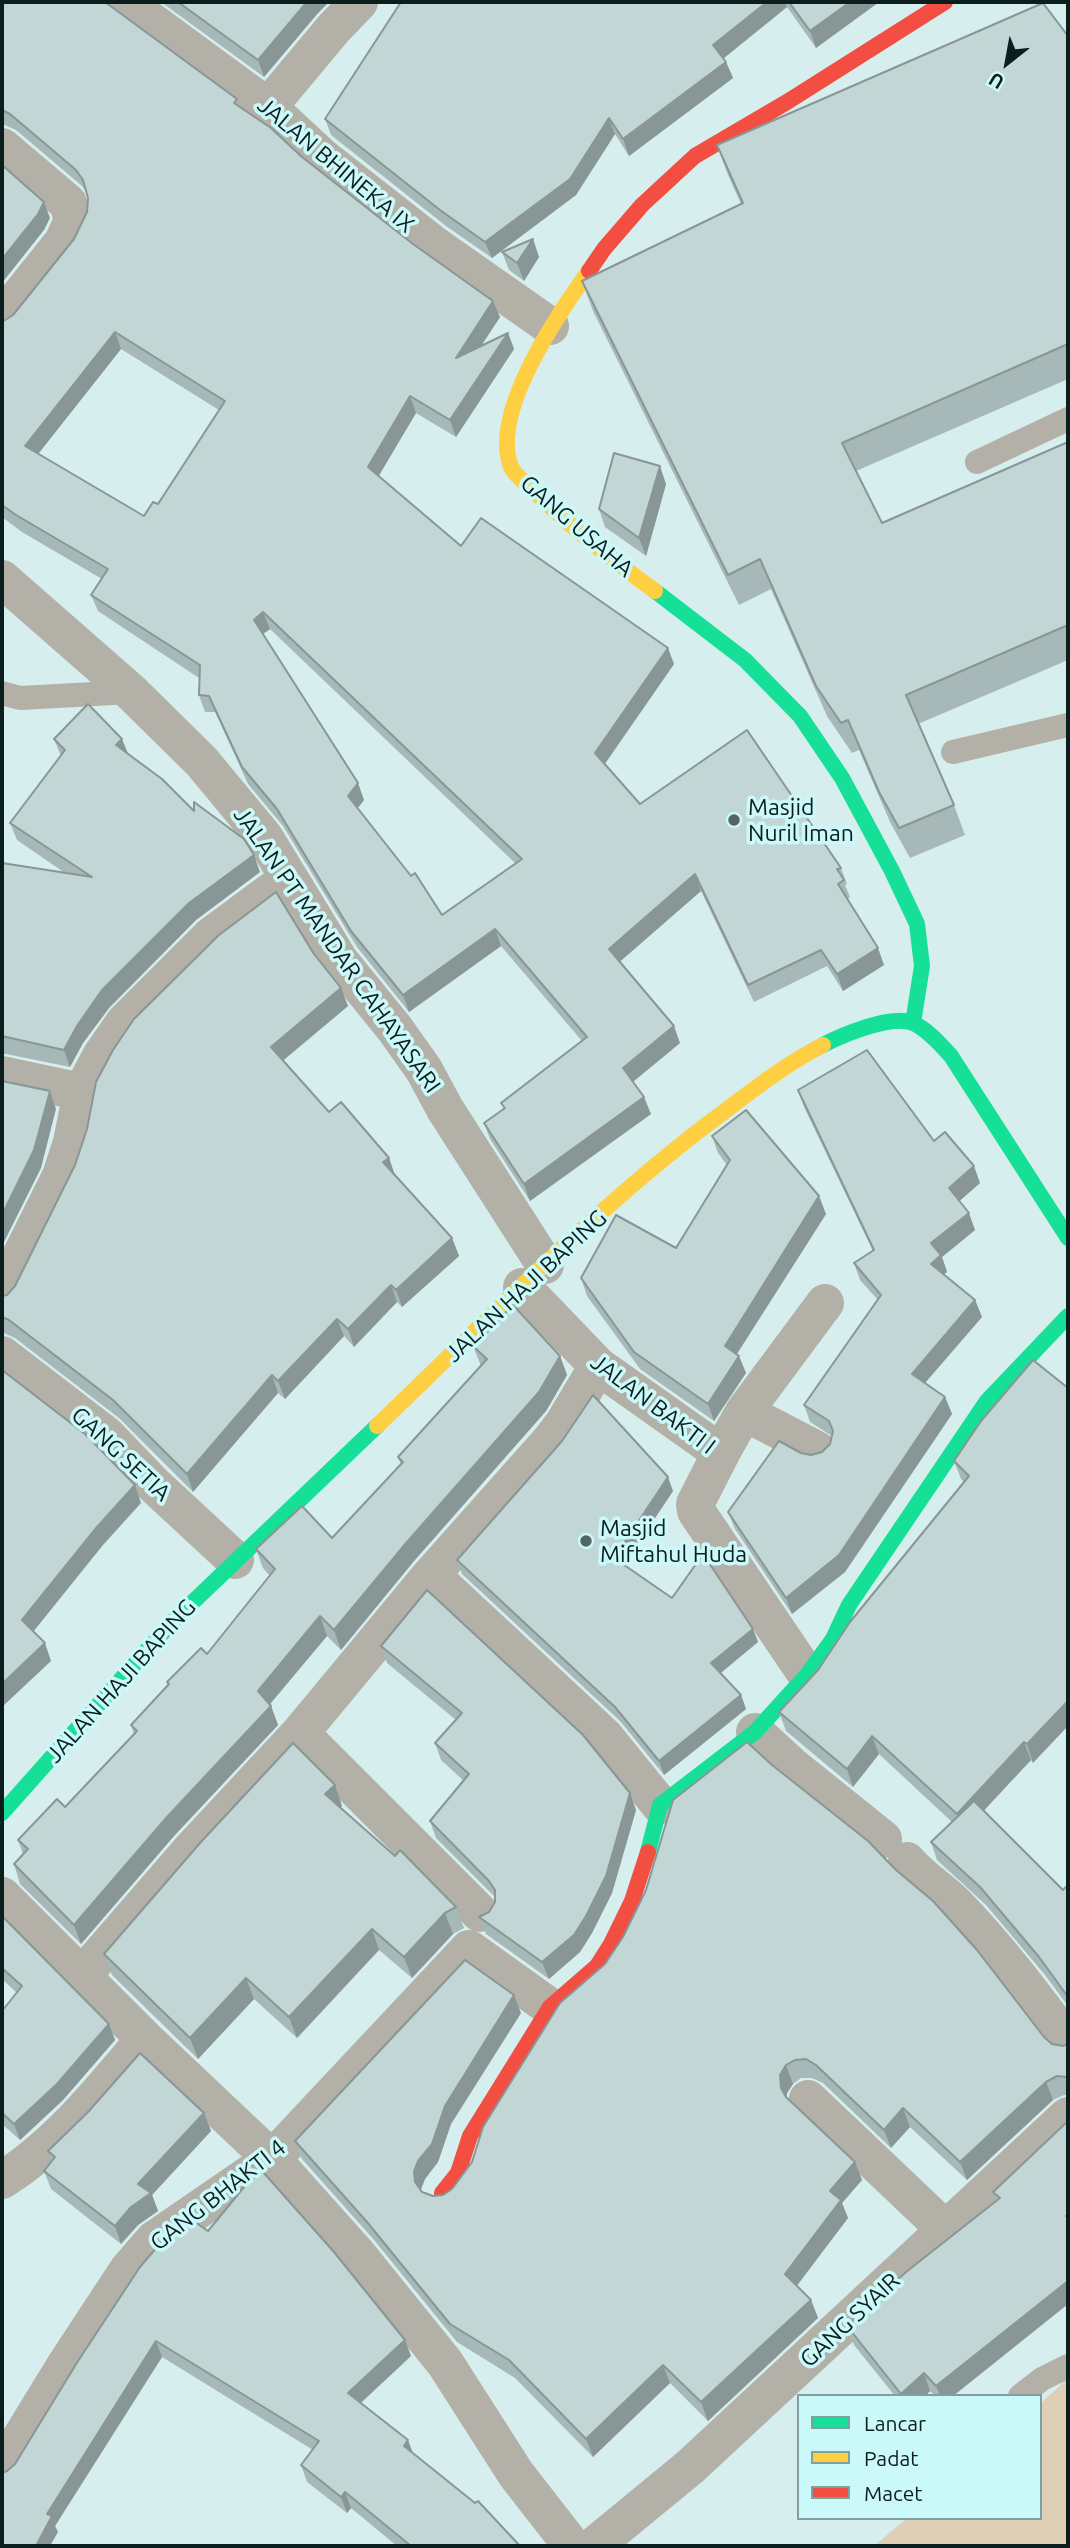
<!DOCTYPE html>
<style>
body{margin:0}
#map{position:relative;width:1070px;height:2548px;overflow:hidden;background:#d6eeee;font-family:Ubuntu,sans-serif}
canvas{display:block}
.frame{position:absolute;inset:0;border:4px solid #0c1d1e;pointer-events:none}
.legend{position:absolute;left:797px;top:2394px;width:245px;height:126px;box-sizing:border-box;background:#cbf8f9;border:2px solid #7fa0a1;margin:0;padding:9px 12px;list-style:none;font-size:21px;color:#0c1d1e}
.legend li{display:flex;align-items:center;gap:14px;height:35px}
.legend b{width:35px;border:2px solid #7fa0a1}
.north{position:absolute;left:972px;top:28px;width:70px;height:70px;-webkit-text-stroke:5px #cbf8f9;paint-order:stroke;rotate:211deg;font-size:19px;font-weight:700;line-height:28px;text-align:center;color:#0c1d1e}
.north::after{content:'';display:block;margin:auto;width:24px;height:32px;background:#0c1d1e;clip-path:polygon(50% 0,100% 100%,50% 72%,0 100%)}
</style>
<div id="map">
<canvas width="1070" height="2548"></canvas>
<div class="frame"></div>
<ul class="legend">
<li><b style="height:9px;background:#16e098"></b>Lancar</li>
<li><b style="height:9px;background:#ffcf43"></b>Padat</li>
<li><b style="height:9px;background:#f24e42"></b>Macet</li>
</ul>
<div class="north">U</div>
</div>
<script>
const ctx = document.querySelector('canvas').getContext('2d');
ctx.lineJoin = 'round';
function paint(path, color) { ctx.fillStyle = color; ctx.fill(path, 'evenodd'); }
function stroke(path, color, width, dash) { ctx.strokeStyle = color; ctx.lineWidth = width; ctx.lineCap = dash ? 'butt' : 'round'; ctx.setLineDash(dash || []); ctx.stroke(path); }
function drawText(font, color, halo, rows, align = 'center') {
  ctx.font = font + ' Ubuntu,sans-serif'; ctx.lineWidth = 7; ctx.setLineDash([]); ctx.textBaseline = 'middle'; ctx.strokeStyle = halo; ctx.fillStyle = color; for (const [text, x, y, turn = 0] of rows) {
    ctx.save(); ctx.translate(x, y); ctx.rotate((+turn || 0) * Math.PI / 180); ctx.textAlign = isNaN(turn) ? turn : align; if (halo) ctx.strokeText(text, 0, 0); ctx.fillText(text, 0, 0); ctx.restore();
  }
}
paint(new Path2D(`
 M1068,2378V2546H874L907,2518H1040V2404Z`), '#dfcfb6');
stroke(new Path2D(`
 M977,462L1068,419
 M2,693L20,698L131,692
 M953,752L1068,725
 M1020,2396L1042,2379L1068,2366`), '#b2b0a7', 24);
stroke(new Path2D(`
 M125,2L268,107L322,157L433,244L550,326
 M268,107L334,28L359,2
 M2,147L68,203L73,220L63,242L2,318
 M2,579L131,692L202,762L264,837L339,960L395,1029L424,1070L445,1109L545,1265
 M2,1075L82,1092
 M522,1287L598,1366L721,1453L695,1504L696,1511L807,1675
 M2,1294L61,1176L72,1142L82,1092L101,1056L124,1023L211,936L288,879
 M2,1355L106,1435L153,1484L235,1560
 M744,1412L817,1450
 M721,1453L744,1412L825,1303
 M431,1575L605,1737L660,1805
 M755,1732L792,1766L883,1839
 M300,1733L480,1913
 M907,1861C921,1878 940,1889 955,1904C997,1947 1033,1995 1068,2042
 M2,1896L145,2039L272,2159L357,2254L445,2363L516,2474L572,2546
 M81,1977L191,1850L300,1733L431,1575L551,1440L564,1423L598,1366
 M808,2099L946,2230
 M2,2180C59,2145 102,2089 145,2039
 M2,2469L65,2366L128,2270L154,2240L272,2159L469,1949L550,2007
 M594,2546L690,2467L1068,2116`), '#b2b0a7', 38);
stroke(new Path2D(`
 M655,591L745,660L800,716L842,778L892,871L917,924L922,966L913,1023
 M823,1045C842,1035 892,1014 913,1023C927,1029 941,1045 951,1056L1068,1238
 M2,1813L172,1622L377,1426
 M648,1852L660,1805L755,1732L807,1675L833,1639L849,1605L987,1401L1068,1316`), '#16e098', 16);
stroke(new Path2D(`
 M589,271C558,314 492,410 510,464C512,473 524,481 531,488C569,526 611,559 655,591
 M377,1426C489,1319 597,1206 721,1114C754,1089 786,1064 823,1045`), '#ffcf43', 16);
stroke(new Path2D(`
 M589,271L604,249L642,205L695,156L787,102L945,2
 M442,2193L458,2173L470,2136L550,2007L597,1966L611,1944L632,1901L648,1852`), '#f24e42', 16);
paint(new Path2D(`
 M2,2L240,107L500,317L481,346L508,333L514,349L456,437L416,413L378,476L461,546L674,664L605,764L640,804L841,868L847,884L845,885L850,897L847,899L884,965L843,991L827,966L754,1002L701,891L620,961L680,1043L633,1082L651,1114L530,1201L490,1139L484,1123L504,1109L501,1103L582,1041L501,946L409,1012L357,947L283,826L248,784L215,712H205L199,695V678L98,611L91,595L102,579L22,532L2,517V322L13,315L74,239L87,212L88,198L87,193L82,186L16,130L5,125L2,126ZM121,349L219,410L158,504L144,516L38,454ZM270,629L515,863L442,915L357,808L364,800L263,634Z
 M161,2H329L318,13L264,77Z
 M401,2H879L816,48L787,7L724,58L726,62L733,78L629,156L615,134L576,195L492,258L446,226L331,135L325,119Z
 M1068,36V379L856,471L882,523L1068,442V660L918,724L954,805L965,835L910,858L890,822L859,750L852,753L827,716L771,589L739,605L593,311L582,281L741,204L728,175L717,145Z
 M533,239L539,257L524,281L509,270L502,252Z
 M666,484L646,556L605,527L599,509Z
 M54,739L128,754L194,811L260,872L196,920L109,1008L83,1043L70,1067L6,1054H2V863L65,873L17,840L10,823L61,756Z
 M314,954L348,1006L283,1061L329,1112L389,1158L395,1175L452,1238L459,1256L402,1307L397,1302L354,1347L344,1336L285,1399L278,1393L193,1492L119,1418L15,1338L4,1333L2,1334V1296L7,1295Z
 M798,1090L934,1141L980,1183L959,1201L975,1230L942,1257L947,1272L944,1274L975,1300L982,1317L925,1383L945,1397L952,1414L845,1572L792,1614L735,1529L728,1512L801,1453L811,1455L822,1452L830,1444L832,1436L810,1422L804,1405L878,1300L860,1280L854,1263L873,1251L804,1107Z
 M712,1136L826,1214L737,1354L746,1373L714,1421L640,1369L587,1296L581,1278L676,1248L727,1165L718,1153Z
 M473,1346L560,1356L567,1375L546,1411L414,1561L341,1650L327,1636L270,1704L278,1725L174,1836L81,1944L20,1884L14,1864L23,1854L18,1840L65,1807L134,1734L131,1725L168,1685L167,1682L207,1654L270,1576L263,1568L256,1549L332,1538L401,1465L398,1457L481,1366Z
 M1068,1388L1033,1763L1031,1760L983,1811L1063,1890L1068,1885V2006L1045,1975L986,1905L937,1860L931,1842L952,1822L879,1754L853,1787L786,1731L779,1712L818,1670L964,1482L961,1479L954,1461Z
 M673,1491L624,1565L672,1598L753,1629L758,1642L720,1673L741,1695L746,1709L664,1775L620,1721L462,1574L457,1560Z
 M381,1646L636,1810L612,1893L592,1933L580,1952L549,1979L486,1934L479,1917L489,1912L495,1902V1897L436,1838L430,1821L464,1781L441,1760L435,1743L456,1720L387,1663Z
 M335,1785L342,1806L340,1808L395,1856L456,1907L464,1928L453,1934L412,1978L379,1950L297,2038L254,1999L198,2059L112,1975L104,1954Z
 M2,1916L109,2024L115,2040L63,2100L20,2140L2,2124V2011L17,1993L2,1979Z
 M560,2003L1044,2037L1052,2044L1063,2046L1068,2044V2095H1064L1053,2100L967,2180L910,2127L891,2148L823,2083L812,2078H801L793,2084L787,2093V2097L862,2180L842,2203L848,2218L797,2286L811,2300L818,2318L708,2421L670,2383L593,2457L515,2378L457,2342L374,2240L302,2159L295,2141L521,2013L451,2124L438,2162L425,2179L421,2189L422,2192L433,2196L443,2195L452,2189L472,2162Z
 M204,2113L211,2131L152,2195L158,2211L138,2225L121,2244L51,2189L44,2171L52,2161L48,2151Z
 M1068,2121V2304L953,2396H935L930,2391L925,2396H895L854,2345L847,2326L996,2201L993,2192Z
 M208,2231L405,2340L411,2356L361,2403L413,2454L520,2546H397L351,2508L347,2513L307,2482L301,2465L313,2450L162,2357L55,2526L58,2532L7,2471L15,2464Z`), '#a7b8b8');
paint(new Path2D(`
 M307,2H329L318,13L264,77L258,60Z
 M767,2H784L787,7L719,62L713,45Z
 M850,2H879L816,48L810,31Z
 M726,62L733,78L629,156L623,139Z
 M609,118L615,134L576,195L492,258L485,242Z
 M44,202L50,218L44,230L2,283V259Z
 M533,239L539,257L524,281L517,263Z
 M493,301L500,317L462,375L456,358Z
 M115,332L121,349L31,463L25,446Z
 M508,333L514,349L456,437L450,420Z
 M410,396L416,413L374,484L368,467Z
 M660,466L666,484L646,556L639,538Z
 M263,612L270,629L260,636L254,620Z
 M668,648L674,664L601,769L595,753Z
 M122,739L129,756L116,745Z
 M358,783L364,800L354,813L348,796Z
 M254,855L260,872L196,920L109,1008L83,1043L70,1067L64,1050L77,1026L102,990L189,903Z
 M695,874L701,891L615,966L609,949Z
 M495,929L501,946L409,1012L403,995Z
 M878,948L884,965L843,991L837,974Z
 M341,988L348,1006L277,1065L271,1047Z
 M674,1026L680,1043L629,1085L623,1068Z
 M50,1091L56,1109L41,1168L2,1246V1215Z
 M644,1097L651,1114L530,1201L524,1184Z
 M389,1158L395,1176L383,1162Z
 M974,1166L980,1183L955,1205L949,1188Z
 M819,1196L826,1214L731,1363L725,1346Z
 M969,1213L975,1230L942,1257L947,1272L937,1280L931,1264V1243Z
 M452,1238L459,1256L402,1307L396,1290Z
 M391,1285L397,1302L354,1347L348,1329Z
 M975,1300L982,1317L918,1391L912,1374Z
 M337,1319L344,1336L285,1399L278,1381Z
 M560,1356L567,1375L546,1411L414,1561L341,1650L334,1630Z
 M739,1356L746,1373L714,1421L708,1404Z
 M272,1375L278,1393L193,1492L187,1474Z
 M945,1397L952,1414L845,1572L792,1614L786,1598Z
 M668,1477L673,1491L619,1572L614,1558Z
 M135,1485L141,1503L103,1545L29,1637L22,1620L97,1527Z
 M320,1616L327,1636L265,1710L258,1691Z
 M753,1629L758,1642L716,1677L711,1663Z
 M45,1643L51,1661L2,1707V1684Z
 M741,1695L746,1709L664,1775L659,1761Z
 M1068,1701V1726L1033,1763L1027,1744Z
 M271,1706L278,1725L174,1836L81,1944L74,1925L167,1817Z
 M872,1736L879,1754L853,1787L847,1769Z
 M1024,1742L1031,1760L963,1833L957,1814Z
 M335,1785L342,1806L332,1815L325,1794Z
 M630,1793L636,1810L612,1893L592,1933L580,1952L549,1979L542,1962Z
 M445,1913L453,1934L412,1978L404,1957Z
 M372,1929L379,1950L297,2038L289,2017Z
 M246,1978L254,1999L198,2059L190,2038Z
 M514,1995L521,2013L451,2124L438,2162L425,2179L421,2189L415,2182L414,2171L418,2161L445,2106Z
 M109,2024L115,2040L63,2100L20,2140L14,2124Z
 M786,2065L793,2084L787,2093V2106L781,2088L780,2075Z
 M1046,2082L1053,2100L967,2180L960,2162Z
 M903,2108L910,2127L891,2148L884,2130Z
 M204,2113L211,2131L152,2195L158,2211L138,2225L121,2244L115,2226L138,2184Z
 M855,2162L862,2180L842,2203L848,2218L791,2293L785,2274L830,2191Z
 M1068,2281V2304L953,2396H940L936,2386Z
 M811,2300L818,2318L708,2421L701,2402Z
 M405,2340L411,2356L354,2409L348,2393Z
 M156,2341L162,2357L55,2526L58,2532L50,2546H36L47,2514Z
 M663,2365L670,2383L593,2457L586,2439Z
 M924,2373L930,2391L925,2396H902L901,2394Z
 M408,2440L414,2456L404,2446Z
 M345,2492L351,2508L347,2513L341,2497Z`), '#889696');
const building = new Path2D(`
 M2,2H105L237,99L234,103L271,128L302,157L413,244L493,301L456,358L508,333L450,420L410,396L368,467L461,546L481,518L668,648L595,753L640,804L747,730L841,868L837,869L844,880L838,884L878,948L837,974L821,950L748,985L695,874L609,949L674,1026L623,1068L644,1097L524,1184L484,1123L505,1108L501,1103L587,1037L495,929L403,995L351,931L277,809L242,767L209,696L199,695L200,665L91,595L108,569L16,515L2,505V322L13,315L74,239L87,212L88,198L83,180L76,170L10,114L2,110ZM115,332L225,401L158,504L153,502L144,516L25,446ZM263,612L522,859L442,915L415,873L411,876L348,796L358,783L254,620Z
 M178,2H307L258,60Z
 M401,2H767L713,45L726,62L623,139L609,118L570,179L485,242L440,210L325,119Z
 M789,2H850L810,31Z
 M1043,3L1068,36V344L842,443L882,523L1068,442V625L906,695L954,805L899,828L879,792L848,720L841,723L816,686L760,559L728,575L582,281L743,203L717,145Z
 M2,165L44,202L38,214L2,259Z
 M533,239L517,263L502,252Z
 M614,453L660,466L639,538L599,509Z
 M88,704L122,739L116,745L162,779L194,811V802L244,839L254,855L189,903L102,990L77,1026L64,1050L2,1036V863L92,877L10,823L65,750L54,739Z
 M276,892L314,954L341,988L271,1047L329,1112L341,1102L389,1158L383,1162L452,1238L396,1290L391,1285L348,1329L337,1319L278,1381L272,1375L187,1474L113,1400L9,1320L2,1317V1296L7,1295L15,1286L75,1165L87,1129L96,1082L113,1050L134,1019L219,935Z
 M867,1050L934,1141L945,1132L974,1166L949,1188L969,1213L931,1243L941,1255L931,1264L975,1300L912,1374L945,1397L839,1555L786,1598L728,1512L779,1441L801,1453L811,1455L822,1452L830,1444L833,1431L829,1421L804,1405L881,1295L854,1263L874,1250L798,1090Z
 M2,1081L50,1091L34,1150L2,1215Z
 M746,1110L819,1196L725,1346L739,1356L708,1404L634,1352L581,1278L616,1215L676,1248L730,1160L712,1136Z
 M513,1305L560,1356L539,1392L407,1542L334,1630L320,1616L258,1691L271,1706L167,1817L74,1925L14,1864L28,1849L18,1840L57,1799L65,1807L137,1731L131,1725L169,1684L167,1682L201,1648L207,1654L275,1569L256,1549L302,1506L332,1538L403,1462L398,1457L487,1359L473,1346Z
 M1033,1360L1068,1388V1701L1027,1744L1024,1742L957,1814L872,1736L847,1769L779,1712L818,1670L850,1622L969,1476L954,1461L981,1421Z
 M2,1370L85,1434L135,1485L97,1527L22,1620L45,1643L2,1684Z
 M593,1395L668,1477L614,1558L672,1598L703,1554L753,1629L711,1663L741,1695L659,1761L615,1707L457,1560L562,1441Z
 M427,1590L583,1735L630,1793L606,1876L586,1916L574,1935L542,1962L479,1917L489,1912L495,1902V1890L489,1881L430,1821L469,1774L435,1743L462,1713L381,1646Z
 M747,1742L772,1765L868,1841L896,1870L933,1901L977,1950L1044,2037L1052,2044L1063,2046L1068,2044V2077L1057,2076L1046,2082L960,2162L903,2108L884,2130L816,2065L806,2059L795,2060L786,2065L780,2075L781,2088L786,2097L855,2162L830,2191L841,2200L785,2274L811,2300L701,2402L663,2365L586,2439L509,2360L450,2324L367,2222L295,2141L465,1960L514,1995L445,2106L432,2144L418,2161L414,2171L415,2182L422,2192L433,2196L443,2195L452,2189L472,2162L483,2127L560,2003L605,1964L623,1937L646,1890L673,1800Z
 M293,1743L335,1785L325,1794L395,1856L400,1850L456,1907L445,1913L404,1957L372,1929L289,2017L246,1978L190,2038L104,1954L200,1843Z
 M974,1801L1063,1890L1068,1885V1997L1039,1957L980,1887L931,1842Z
 M2,1916L109,2024L57,2084L14,2124L2,2113V2011L22,1986L2,1968Z
 M140,2053L204,2113L138,2184L151,2193L131,2207L115,2226L44,2171L55,2157L48,2151L88,2112Z
 M1068,2121V2214L1066,2216L1068,2218V2281L936,2386L924,2373L901,2394L847,2326L906,2272L1000,2198L993,2192Z
 M263,2172L334,2252L405,2340L348,2393L408,2440L404,2446L475,2503L478,2501L520,2546H423L421,2545L419,2546H411L345,2492L341,2497L301,2465L319,2441L156,2341L47,2514L52,2516L36,2546H2V2473L7,2471L15,2464L78,2361L140,2267L163,2240L192,2220L208,2231L249,2181Z`);
paint(building, '#c2d6d6');
stroke(building, '#889696', 2);
for (const [x, y, r, color] of [
 [734,820,7,"#536667"],
 [586,1541,7,"#536667"]
]) { const dot = new Path2D(); dot.arc(x, y, r, 0, 2 * Math.PI); ctx.fillStyle = color; ctx.fill(dot); stroke(dot, '#cbf8f9', 2.5); }
drawText('23px', '#0c1d1e', '#cbf8f9', [
 ["JALAN BHINEKA IX",336,165,40],
 ["GANG USAHA",577,526,41],
 ["JALAN PT MANDAR CAHAYASARI",337,950,55],
 ["JALAN HAJI BAPING",526,1286,-43],
 ["JALAN BAKTI I",653,1404,37],
 ["GANG SETIA",121,1454,43],
 ["JALAN HAJI BAPING",121,1681,-48],
 ["GANG BHAKTI 4",218,2195,-38],
 ["GANG SYAIR",850,2320,-43]
]);
drawText('23px', '#0c1d1e', '#cbf8f9', [
 ["Masjid",748,807],
 ["Nuril Iman",748,833],
 ["Masjid",600,1528],
 ["Miftahul Huda",600,1554]
], 'left');
</script>
